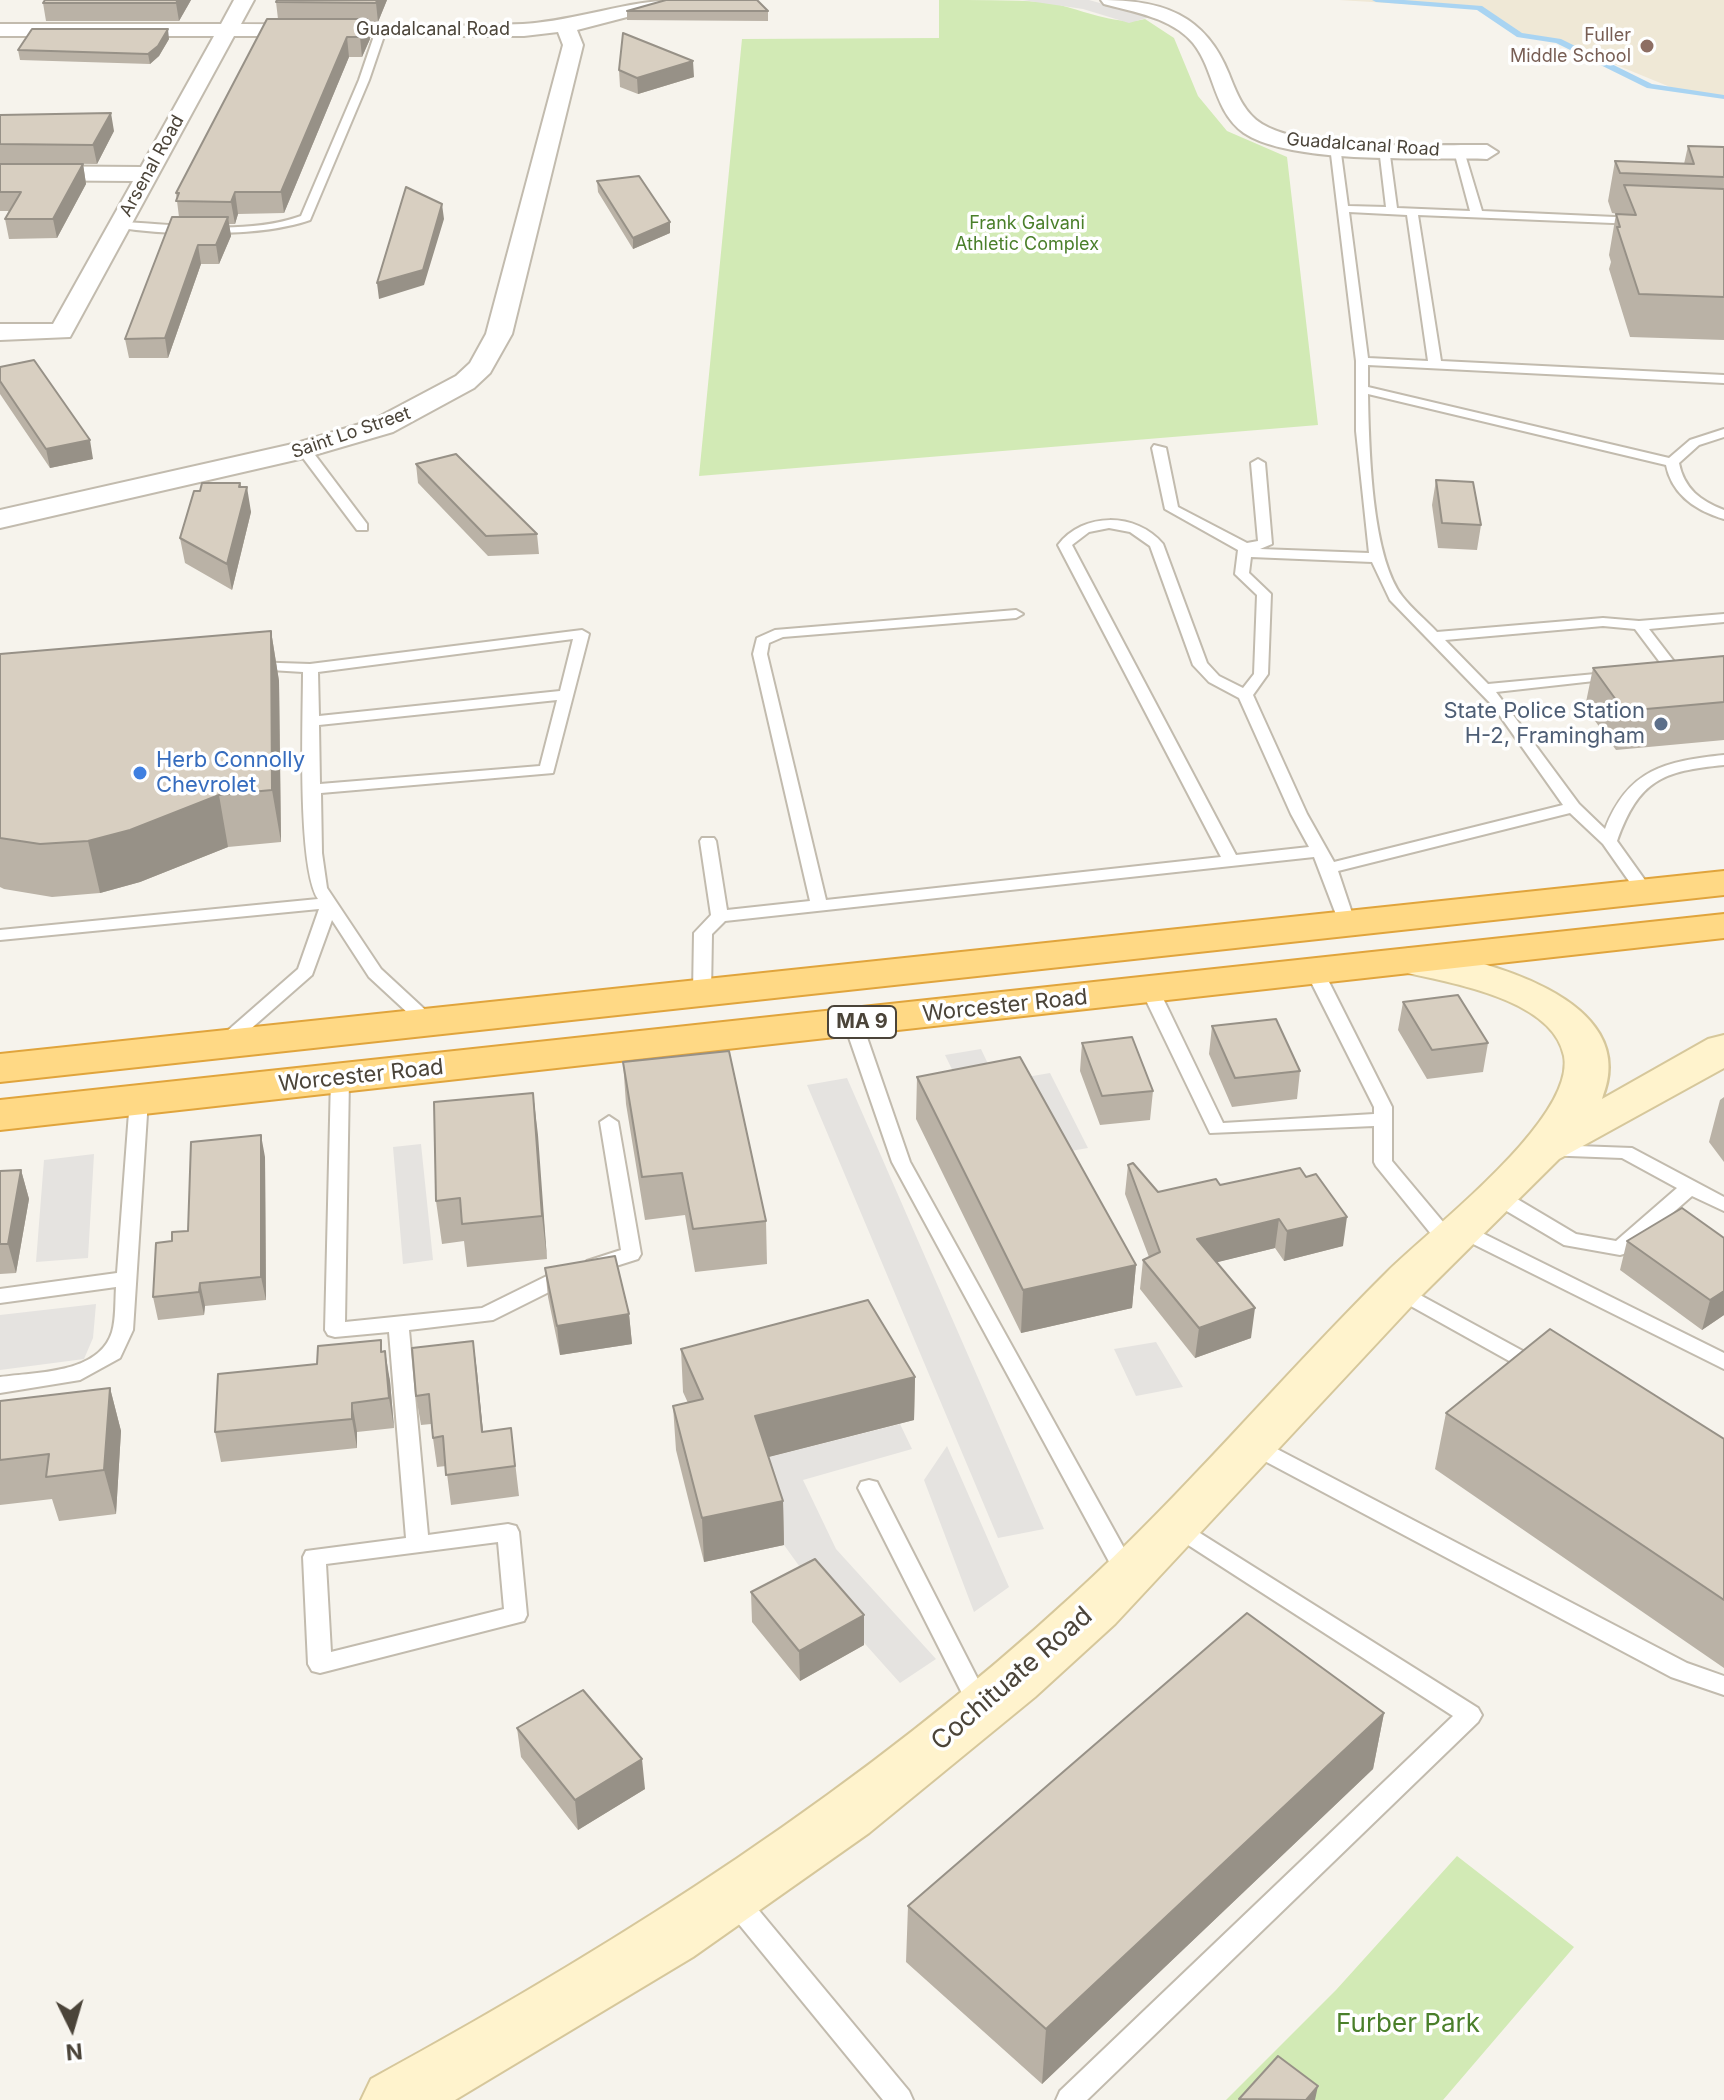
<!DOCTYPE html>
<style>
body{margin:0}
#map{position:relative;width:1724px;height:2100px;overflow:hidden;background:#f6f3ec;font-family:Inter,sans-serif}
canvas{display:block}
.north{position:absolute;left:32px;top:1988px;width:80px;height:80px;-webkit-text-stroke:6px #fff;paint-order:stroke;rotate:175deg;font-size:22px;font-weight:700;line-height:32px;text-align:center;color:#4b4439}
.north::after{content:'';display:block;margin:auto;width:28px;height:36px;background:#4b4439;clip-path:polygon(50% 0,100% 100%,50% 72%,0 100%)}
</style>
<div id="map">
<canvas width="1724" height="2100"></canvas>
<div class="north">N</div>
</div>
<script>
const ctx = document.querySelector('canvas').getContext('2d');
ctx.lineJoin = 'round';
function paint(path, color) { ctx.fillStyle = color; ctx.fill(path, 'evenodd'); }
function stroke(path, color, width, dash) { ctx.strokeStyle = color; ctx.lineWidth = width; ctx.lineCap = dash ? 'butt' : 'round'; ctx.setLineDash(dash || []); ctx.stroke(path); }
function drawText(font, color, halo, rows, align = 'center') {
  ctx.font = font + ' Inter,sans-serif'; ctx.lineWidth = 7; ctx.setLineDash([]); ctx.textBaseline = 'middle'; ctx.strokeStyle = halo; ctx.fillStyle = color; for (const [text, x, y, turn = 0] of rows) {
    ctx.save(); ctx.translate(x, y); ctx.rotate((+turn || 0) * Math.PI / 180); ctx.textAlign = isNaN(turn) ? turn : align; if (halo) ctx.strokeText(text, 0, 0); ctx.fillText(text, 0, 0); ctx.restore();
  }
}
paint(new Path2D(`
 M1339,0H1724V96L1675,89L1558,41L1522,34L1485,9Z`), '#efe8d6');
paint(new Path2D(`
 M939,0C974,0 1011,0 1046,2C1077,7 1115,27 1145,19L1174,38L1198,96L1227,131L1287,157L1318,425L699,476L742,39L939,38Z
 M1457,1856L1574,1947L1443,2100H1226L1336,1990Z`), '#d2eab5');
paint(new Path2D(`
 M1022,0H1089L1150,17L1129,23L1083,9Z
 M981,1049L1004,1098L969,1104L945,1055Z
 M1050,1073L1088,1148L1059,1153L1021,1078Z
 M847,1078L1044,1529L998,1538L807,1085Z
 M421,1144L433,1260L403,1264L393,1147Z
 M94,1154L88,1258L36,1262L44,1160Z
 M96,1304L93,1338L84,1359L0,1370V1315Z
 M1156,1342L1183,1387L1136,1396L1114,1349Z
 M900,1424L912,1449L803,1480L836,1549L936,1659L900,1683L815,1588L784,1545L757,1460Z
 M947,1446L1009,1587L974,1612L924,1480Z`), '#e5e3e0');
paint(new Path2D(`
 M1372,0H1404L1482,6L1522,33L1561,39L1652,84L1724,95V99L1647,88L1556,43L1517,37L1477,10L1376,2Z`), '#a9d4f2');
const service = new Path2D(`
 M381,27L386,30L369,80L310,220C263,237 166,236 116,227L114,225L120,222C178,224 246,236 301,216L359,80L376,30Z
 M1335,143L1340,146L1348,206L1386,207L1379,148L1384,145L1389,148L1397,208L1470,211L1454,151L1459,148L1464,151L1482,211L1637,218L1643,221L1637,224L1418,215L1441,361L1724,375V383L1368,365V387L1669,458L1690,440L1724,429V437L1699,445L1679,463C1684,489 1701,501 1724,510V519C1697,511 1672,495 1666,465L1368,394C1369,446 1371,555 1402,596C1412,609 1426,620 1437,632L1603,618L1639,621L1724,614V622L1649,629L1679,668L1677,671L1658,674L1651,670L1662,665L1635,629L1603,626L1445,640L1488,684L1617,672L1619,675L1612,679L1496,692L1579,804L1605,829C1628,769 1666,761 1724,755V765C1662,771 1639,780 1617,841L1652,890L1650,894H1638L1603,844L1570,813L1338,871L1356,925L1348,930L1340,925L1314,857L725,921L712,934L711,993L702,998L696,997L693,993L694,933L711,915L700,841L702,838H714L716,841L727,910L810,901L753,654L757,638L775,630L1016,610L1023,614L1016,618L783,637L769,643L767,654L826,900L1221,857L1058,545C1083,512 1136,512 1163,544L1207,663L1219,676L1243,688L1254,674L1257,595L1235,574L1238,550L1165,509L1152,448L1154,445L1166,448L1178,507L1247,543L1258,541L1251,463L1258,459L1265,463L1272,544L1260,549L1369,553L1356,431V361L1330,146ZM1349,212L1407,215L1428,361L1368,358ZM1109,528L1130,532L1150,546L1193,665L1209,682L1239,698L1291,814L1309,847L1236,855L1072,545L1089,532ZM1251,557L1372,562L1390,600L1493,706L1563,805L1334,862L1307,814L1253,695L1268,674L1271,594L1249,573Z
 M304,446L309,447L367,524V530H357L297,450Z
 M582,630L589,634L553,773L321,793L322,853L327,888L381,969L434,1018L437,1022L434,1026H422L369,977L332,920L312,975L230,1047H218L215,1043L218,1039L298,969L319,909L0,940V930L318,899C297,867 303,718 303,672L254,669L247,665L249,662L310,664ZM573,639L560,691L319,716L318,672ZM557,700L540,766L320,784L319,725Z
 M1315,967L1324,972L1392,1107V1161L1454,1235L1457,1240L1454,1245H1440L1376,1166L1374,1162V1126L1210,1133L1141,990L1150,985L1159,990L1223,1123L1374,1114V1107L1306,972Z
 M853,1017L862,1023L910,1162L1135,1568L1138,1574L1135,1580L1127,1583L1119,1580L892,1162L844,1023Z
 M340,1072L349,1078L345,1322L482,1308L559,1270H573L576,1275L573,1280L493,1320L409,1330L428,1535L508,1524L516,1526L519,1532L527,1615L524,1621L320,1673L312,1671L308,1664L303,1557L306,1551L406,1538L389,1332L335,1337L328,1335L325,1330L331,1078ZM498,1542L504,1609L331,1652L326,1564Z
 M139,1093L148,1099L133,1330L120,1358L80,1380L0,1393V1377C36,1372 99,1374 112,1332C116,1319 115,1302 116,1287L0,1303V1289L117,1273L130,1099Z
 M609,1116L618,1122L641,1254L638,1259L594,1273L587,1271L584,1266L587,1261L621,1250L600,1122Z
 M1550,1145L1632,1148L1724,1197V1211L1692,1196L1627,1253L1620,1255L1564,1245L1488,1200L1485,1195L1488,1190H1502L1576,1234L1616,1241L1677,1188L1622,1158L1543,1155L1541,1151Z
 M1460,1222L1724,1353V1369L1453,1234L1450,1229L1453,1224Z
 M1398,1283L1543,1362L1546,1367L1543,1372H1529L1391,1295L1388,1290L1391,1285Z
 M1252,1436L1687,1663L1724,1676V1695L1671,1677L1244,1450L1241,1444L1244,1438Z
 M869,1480L877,1482L880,1488L988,1699L992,1706L988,1713L980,1716L972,1713L858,1488L861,1482Z
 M1176,1518L1478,1708L1482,1715L1478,1722L1087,2100H1056L1060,2091L1453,1716L1168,1532L1165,1526L1168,1520Z
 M733,1887L742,1890L909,2091L913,2100H883L724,1906L721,1898L724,1890Z`);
const minor = new Path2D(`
 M234,0H254L241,24C335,24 430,28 523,24C577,21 627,0 680,0L677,4L577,30L583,45L512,334L490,373L474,388L393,432L304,458L0,528V510L297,443L373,420L456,376L470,363L486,334L563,45L558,32L524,36H234L70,337L0,340V324H53L133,181L0,180V166L141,167L214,36H0V24H221Z
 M1101,0C1162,0 1205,14 1229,74C1236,92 1244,113 1262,124C1308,152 1431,144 1487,145L1498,152L1487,159C1428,157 1292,165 1244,133C1213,111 1215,70 1193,43C1172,18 1134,12 1104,4Z`);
const secondary = new Path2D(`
 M1410,948C1478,958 1645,997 1602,1099L1708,1039L1724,1035V1068L1559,1159L1420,1297L1115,1624L1035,1697L869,1833L693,1957L455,2100H361L371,2079C622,1942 862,1789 1073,1595C1184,1494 1280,1378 1387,1272C1430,1229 1576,1119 1564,1056C1552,996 1442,982 1395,970L1389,961L1395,952Z`);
const trunk = new Path2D(`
 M1724,871V895L0,1082V1054Z
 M1724,914V938L0,1130V1100Z`);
stroke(service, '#c2bbae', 4);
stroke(minor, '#c2bbae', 4);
stroke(secondary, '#d6c79b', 4);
stroke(trunk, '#e0a43c', 4);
paint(service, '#fff');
paint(minor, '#fff');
paint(secondary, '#fff3cd');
paint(trunk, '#ffd985');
paint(new Path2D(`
 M191,0L179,21H46L43,3Z
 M387,0L378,22H368L370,39L362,57H349L284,213L238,214L235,224H229L231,236L219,264H201L168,358H129L125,339L179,217L176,193L278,19L276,2Z
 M627,11H768V21L627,20Z
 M169,39L159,56L150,64L20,60L18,50Z
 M619,70L694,77L638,94L620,87Z
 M0,115L114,131L97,164L0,163Z
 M1688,146L1724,147V340L1630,337L1609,269L1611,262L1609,255L1616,214H1619L1612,213L1608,201L1615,161L1684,164Z
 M0,164H83L86,184L57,238L9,239L5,219L9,211H0Z
 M597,181L670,222V233L633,249L598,192Z
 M0,367L93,459L50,468L0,394Z
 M416,464L537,534L539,554L488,556L418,483Z
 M1436,480L1481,525L1477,550L1438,548L1432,505Z
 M240,483L251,512L232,590L185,563L180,538L200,491Z
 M271,631L279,681L281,842L228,847L140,882L100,893L52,897L4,889L0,887V654Z
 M1724,656V740L1616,750L1585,707L1593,668Z
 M1403,1002L1488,1043L1483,1072L1427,1079L1398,1030Z
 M1212,1026L1300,1071L1297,1099L1232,1107L1209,1054Z
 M1082,1043L1153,1091L1150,1120L1100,1125L1080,1071Z
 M623,1062L766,1221L767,1264L695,1272L685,1215L645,1220L626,1104Z
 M917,1077L1136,1265L1132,1308L1021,1333L916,1119Z
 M533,1093L547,1259L467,1267L464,1241L442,1244L436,1201Z
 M1724,1097V1162L1709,1142L1720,1100Z
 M265,1157L266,1300L205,1306L204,1315L158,1320L153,1297L172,1241L188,1231Z
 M1128,1165L1158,1192L1220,1185L1343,1246L1284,1261L1275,1248L1217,1262L1251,1338L1195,1358L1140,1289L1143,1260L1149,1257L1125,1194Z
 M21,1170L29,1199L16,1273L0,1274V1171Z
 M1682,1208L1724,1315L1702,1330L1620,1270L1627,1241Z
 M545,1268L629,1314L632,1344L560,1355L548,1297Z
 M473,1341L483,1432L511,1428L519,1496L451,1505L446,1466L437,1467L431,1424L421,1425L416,1396Z
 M681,1349L915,1377L914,1420L768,1457L783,1501L784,1545L704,1562L676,1450L673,1406L688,1403L683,1392Z
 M383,1352L390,1381L394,1428L357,1432V1448L221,1462L215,1432L317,1364Z
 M110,1388L121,1431L116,1514L59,1521L52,1499L0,1505V1401Z
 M1446,1413L1724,1439V1668L1435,1469Z
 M751,1592L864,1615V1645L800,1681L752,1622Z
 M1384,1713L1373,1769L1042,2084L906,1962L908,1906Z
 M517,1728L645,1789L578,1830L521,1757Z`), '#bab2a6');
paint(new Path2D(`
 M178,0H191L179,21L176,3Z
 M377,0H387L378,22L376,3Z
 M367,19L370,39L362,57L360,37Z
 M168,29L169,39L159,56L150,64L148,54Z
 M347,37L349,57L284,213L281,192Z
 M693,61L694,77L638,94L637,78Z
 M111,113L114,131L97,164L93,145Z
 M83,164L86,184L57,238L53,219Z
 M235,192L238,214L235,224L231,202Z
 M442,204L444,219L424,285L379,299L377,283Z
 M228,217L231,236L219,264L216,245Z
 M670,222V233L633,249V238Z
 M198,245L201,264L168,358L165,338Z
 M90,440L93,459L50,468L46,449Z
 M240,483L243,502L247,487L251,512L232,590L227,564Z
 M271,631L279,681L281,842L272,790Z
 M219,795L228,847L140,882L100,893L88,841Z
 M533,1093L538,1135L547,1259L542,1216Z
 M261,1135L265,1157L266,1300L261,1277Z
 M21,1170L29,1199L16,1273L8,1244Z
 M1347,1217L1343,1246L1284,1261L1287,1231Z
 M1279,1219L1275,1248L1194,1268L1197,1239Z
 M1136,1265L1132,1308L1021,1333L1023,1290Z
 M200,1283L205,1306L204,1315L199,1292Z
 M1724,1291V1315L1702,1330L1710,1300Z
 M1255,1308L1251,1338L1195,1358L1199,1328Z
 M629,1314L632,1344L560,1355L557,1326Z
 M473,1341L477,1371L486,1461L482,1432Z
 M385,1351L390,1381L394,1428L389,1398Z
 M915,1377L914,1420L757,1460L755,1416Z
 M110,1388L121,1431L116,1514L104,1470Z
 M352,1403L357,1432V1448L352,1419Z
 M783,1501L784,1545L704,1562L702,1518Z
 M864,1615V1645L800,1681L799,1651Z
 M1384,1713L1373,1769L1042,2084L1046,2029Z
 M642,1759L645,1789L578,1830L575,1800Z
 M1318,2086L1315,2100H1306Z`), '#979187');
const building = new Path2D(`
 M45,0H178L176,3H43Z
 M277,0H377L376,3L276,2Z
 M666,0H757L768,11H627Z
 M267,19H367L360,37H347L281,192H235L231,202L176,201L179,193H176Z
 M32,29H168L158,46L148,54L18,50Z
 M623,33L693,61L637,78L619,70Z
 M111,113L93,145L0,144V115Z
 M1688,146L1724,147V177L1620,173L1615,161L1694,164Z
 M0,164H83L53,219H5L21,192H0Z
 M639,176L670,222L633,238L597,181Z
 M1624,185L1724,189V297L1639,294L1617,227H1620L1616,214L1636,215Z
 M406,187L442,204L423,270L377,283Z
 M172,217H228L216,245H198L165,338L125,339Z
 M34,360L90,440L46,449L0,381V367Z
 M456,454L537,534L486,536L416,464Z
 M1436,480L1473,482L1481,525L1442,523Z
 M202,483H240L239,487H247L227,564L180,538L194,491H200Z
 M271,631L272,790L219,795L130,830L88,841L40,844L0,838V654Z
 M1724,656V702L1624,711L1593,668Z
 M1458,995L1488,1043L1432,1050L1403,1002Z
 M1276,1019L1300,1071L1235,1078L1212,1026Z
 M1132,1037L1153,1091L1102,1096L1082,1043Z
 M729,1051L766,1221L693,1229L682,1173L642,1177L623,1062Z
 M1020,1057L1136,1265L1023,1290L917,1077Z
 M533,1093L542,1216L462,1224L460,1198L436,1201L434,1102Z
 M261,1135V1277L200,1283L199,1292L153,1297L156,1243L172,1241V1232L188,1231L191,1142Z
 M1133,1163L1158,1192L1216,1179L1220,1185L1300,1168L1306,1177L1316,1174L1347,1217L1287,1231L1279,1219L1197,1239L1255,1308L1199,1328L1143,1260L1160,1252L1128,1165Z
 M21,1170L8,1244H0V1171Z
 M1682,1208L1724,1238V1291L1710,1300L1627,1241Z
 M615,1256L629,1314L557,1326L545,1268Z
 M868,1300L915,1377L755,1416L783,1501L702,1518L673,1406L703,1399L681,1349Z
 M1550,1329L1724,1439V1600L1446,1413Z
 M381,1340V1352L385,1351L389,1398L352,1403V1419L215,1432L218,1374L317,1364L318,1346Z
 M473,1341L482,1432L511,1428L515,1466L446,1475L443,1436L433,1438L429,1394L416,1396L412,1348Z
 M110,1388L104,1470L46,1477L49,1454L0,1460V1401Z
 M815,1559L864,1615L799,1651L751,1592Z
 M1247,1613L1384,1713L1046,2029L908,1906Z
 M583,1690L642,1759L575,1800L517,1728Z
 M1278,2056L1318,2086L1306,2100L1239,2099Z`);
paint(building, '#d8cfc1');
stroke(building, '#979187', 2);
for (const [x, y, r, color] of [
 [1647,46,8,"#8d6e63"],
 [1661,724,8,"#5c6f8a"],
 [140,773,8,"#3f7fe0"]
]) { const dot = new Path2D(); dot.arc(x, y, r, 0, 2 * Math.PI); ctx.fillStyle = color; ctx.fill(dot); stroke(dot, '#fff', 3); }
drawText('18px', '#4b4439', '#fff', [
 ["Guadalcanal Road",433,30],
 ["Guadalcanal Road",1363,145,4],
 ["Arsenal Road",152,166,-61],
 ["Saint Lo Street",351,433,-19]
]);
drawText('18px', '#785e54', '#fff', [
 ["Fuller",1631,36],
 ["Middle School",1631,57]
], 'right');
drawText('18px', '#4a7f2a', '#fff', [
 ["Frank Galvani",1027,224],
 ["Athletic Complex",1027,245]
]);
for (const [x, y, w] of [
 [862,1022,68]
]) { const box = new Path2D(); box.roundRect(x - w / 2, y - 16, w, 32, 6); ctx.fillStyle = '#fff'; ctx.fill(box); stroke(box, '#4b4439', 2); }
drawText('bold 20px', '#4b4439', null, [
 ["MA 9",862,1022]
]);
drawText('22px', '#4e5e75', '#fff', [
 ["State Police Station",1645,711],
 ["H-2, Framingham",1645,736]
], 'right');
drawText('22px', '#366cbe', '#fff', [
 ["Herb Connolly",156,760],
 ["Chevrolet",156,785]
], 'left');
drawText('22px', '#4b4439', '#fff', [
 ["Worcester Road",1005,1006,-6],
 ["Worcester Road",361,1076,-6]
]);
drawText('26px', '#4b4439', '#fff', [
 ["Cochituate Road",1012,1679,-41]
]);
drawText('26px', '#4a7f2a', '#fff', [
 ["Furber Park",1408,2024]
]);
</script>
